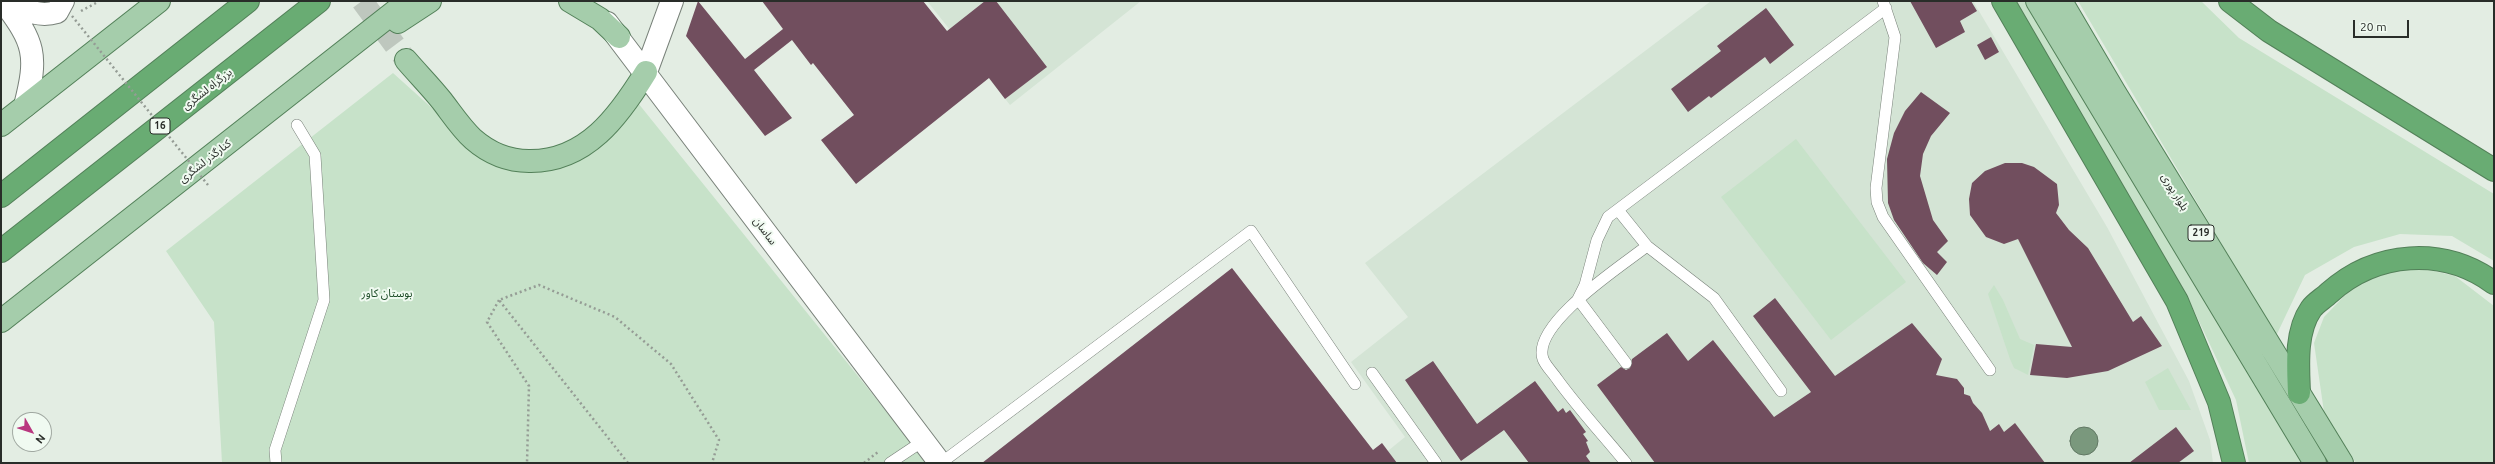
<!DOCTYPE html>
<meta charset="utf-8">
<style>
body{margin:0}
#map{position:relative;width:2495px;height:464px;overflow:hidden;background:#e3ede3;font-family:Ubuntu,sans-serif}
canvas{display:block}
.frame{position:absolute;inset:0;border:2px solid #292d29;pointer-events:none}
.north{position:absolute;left:12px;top:412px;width:40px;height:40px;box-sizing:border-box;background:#f0faf1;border:1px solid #a0a8a1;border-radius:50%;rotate:129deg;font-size:11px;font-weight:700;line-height:16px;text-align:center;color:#292d29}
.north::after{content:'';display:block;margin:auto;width:14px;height:18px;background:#b9377f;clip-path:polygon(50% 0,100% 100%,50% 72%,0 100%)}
.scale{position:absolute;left:2353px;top:20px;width:56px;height:18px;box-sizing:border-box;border:2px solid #292d29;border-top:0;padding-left:5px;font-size:12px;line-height:14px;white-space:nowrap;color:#292d29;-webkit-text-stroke:3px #f0faf1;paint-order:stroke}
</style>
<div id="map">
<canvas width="2495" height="464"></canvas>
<div class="frame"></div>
<div class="north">N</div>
<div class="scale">20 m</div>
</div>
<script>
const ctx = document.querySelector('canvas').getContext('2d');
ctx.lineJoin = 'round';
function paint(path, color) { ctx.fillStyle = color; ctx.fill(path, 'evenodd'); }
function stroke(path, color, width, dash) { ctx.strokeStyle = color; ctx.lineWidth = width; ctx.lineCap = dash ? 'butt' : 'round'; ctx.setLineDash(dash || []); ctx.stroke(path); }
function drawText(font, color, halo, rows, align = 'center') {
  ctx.font = font + ' Ubuntu,"Noto Sans Arabic",sans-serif'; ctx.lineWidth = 4; ctx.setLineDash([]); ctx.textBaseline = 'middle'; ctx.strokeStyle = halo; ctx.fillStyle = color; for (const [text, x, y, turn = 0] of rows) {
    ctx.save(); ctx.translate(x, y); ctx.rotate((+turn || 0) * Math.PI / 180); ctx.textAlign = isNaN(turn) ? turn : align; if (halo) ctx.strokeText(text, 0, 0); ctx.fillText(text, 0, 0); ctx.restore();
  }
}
paint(new Path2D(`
 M927,1H1141L1010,105Z
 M1711,1H1973L2107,227L2189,381L2210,440L2213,463H1373L1405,437L1351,362L1408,317L1365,263Z`), '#d4e4d5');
paint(new Path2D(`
 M2016,1H2029L2310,463H2249L2236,400L2189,300Z
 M2078,1H2201L2239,38L2494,194V261L2452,236L2400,234L2354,247L2305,275L2276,336Z
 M393,73L463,136L528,169L638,103L928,463H222L214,322L166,251Z
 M1796,139L1906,282L1831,340L1721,197Z
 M2421,268L2455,276L2494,306L2493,463H2356L2324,412L2314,343L2324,317L2351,289L2387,270Z
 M1994,285L2003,300L2020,339L2034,345L2028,375L2014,368L2010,359L1988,294Z
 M2168,368L2191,410H2159L2145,382Z`), '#c7e2c9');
const water = new Path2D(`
 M2070 441a14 14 0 1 1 28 0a14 14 0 1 1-28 0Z`);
paint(water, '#7a987d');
stroke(water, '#627864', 1);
paint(new Path2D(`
 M698,1L745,59L783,29L762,1H923L947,31L985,1H996L1047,67L1005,99L989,78L856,184L821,140L854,115L813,63L811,65L792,40L754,70L792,118L765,136L686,36Z
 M1910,1H1971L1977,11L1960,21L1965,32L1936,48Z
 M1766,8L1794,45L1770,64L1765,57L1711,98L1709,96L1688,112L1671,89L1721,51L1717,46Z
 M1991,37L1999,52L1985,60L1977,45Z
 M1921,92L1950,113L1931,136L1923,154L1920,176L1933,220L1948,241L1937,252L1947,262L1937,275L1923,263L1894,220L1888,203L1887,159L1894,133L1905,111Z
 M2005,163H2022L2034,167L2057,184L2059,205L2056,213L2069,230L2088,248L2133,322L2141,316L2162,346L2108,371L2067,378L2030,375L2036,344L2072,347L2018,239L2004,244L1986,237L1970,215L1969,199L1972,183L1985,171Z
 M1232,268L1373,450L1382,443L1397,463H982Z
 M1775,298L1835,376L1912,323L1942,359L1936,375L1957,379L1964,388V394L1970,396L1973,403L1982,413L1990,431L1999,424L2004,432L2015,423L2045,463H1655L1597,385L1621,367L1626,370L1630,368L1632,359L1667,333L1688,361L1713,340L1774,417L1811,392L1753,316Z
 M1433,361L1477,424L1535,381L1558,412L1563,408L1566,413L1570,410L1586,432L1583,434L1588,441L1586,442L1590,452L1586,456L1591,463H1529L1504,430L1461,461L1405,380Z
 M2176,427L2194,451L2178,463H2129Z`), '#714e5e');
stroke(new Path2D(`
 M362,1L406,60`), '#bec7be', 22, [22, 11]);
const lane = new Path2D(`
 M1883,1L1895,37L1876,188L1877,202L1883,217L1990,370
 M1618,210L1647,246L1714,298L1781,391
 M1626,363L1578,299L1585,285L1597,240L1608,217L1886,8
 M1372,373L1436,463
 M276,463L275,450L324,300L315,155L297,125
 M890,463L923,441
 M941,463L1251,231L1355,384
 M1626,463C1603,435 1578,408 1557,379C1553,373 1545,365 1543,359C1531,324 1623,265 1647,246`);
const secondary = new Path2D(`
 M3,1C35,43 38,55 25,106
 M6,1C23,9 38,18 57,12L63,1
 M607,23L940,463
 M646,72L672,1`);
const primary = new Path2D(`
 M570,1L600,19L619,37
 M2037,1L2315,463
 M2061,1L2114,91L2342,463
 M398,22L430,1
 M406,60C418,74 431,87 442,101C452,114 461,128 473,139C489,153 508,161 529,161C586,162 619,116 646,72
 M1,125L159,1
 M1,321L408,1`);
const highway = new Path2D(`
 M2003,1L2177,301L2219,402L2234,463
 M2230,1L2269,31L2494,170
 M1,196L248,1
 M1,251L319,1
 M2299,393C2298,367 2295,332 2311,309C2315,303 2324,298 2329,293C2376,251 2443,246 2494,283`);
stroke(lane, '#788179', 12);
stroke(secondary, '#788179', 24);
stroke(primary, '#538059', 24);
stroke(highway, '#538059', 24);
stroke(new Path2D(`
 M81,11L96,3
 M499,300L487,322L529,386L527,463
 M628,463L499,300L539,285L615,317L671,364L719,440L712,463
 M864,463L878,452`), '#959c95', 2.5, [2, 3]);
stroke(lane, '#fff', 11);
stroke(secondary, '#fff', 22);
stroke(primary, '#a5cdab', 22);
stroke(highway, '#69ac73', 22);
stroke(new Path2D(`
 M72,16L208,185`), '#959c95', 2.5, [2, 3]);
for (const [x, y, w] of [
 [160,126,20],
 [2201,233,26]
]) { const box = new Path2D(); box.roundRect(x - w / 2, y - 8, w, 16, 3); ctx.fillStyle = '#f0faf1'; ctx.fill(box); stroke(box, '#292d29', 1); }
drawText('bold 10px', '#292d29', null, [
 ["16",160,126],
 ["219",2201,233]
]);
drawText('11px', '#292d29', '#f0faf1', [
 ["بزرگراه لشگری",207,89,-38],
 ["کنارگذر لشگری",205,161,-38],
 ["بلوار پوری",2175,192,58],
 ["ساسان",765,231,53]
]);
drawText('11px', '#1d4c27', '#f0faf1', [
 ["بوستان کاور",387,293]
]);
</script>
